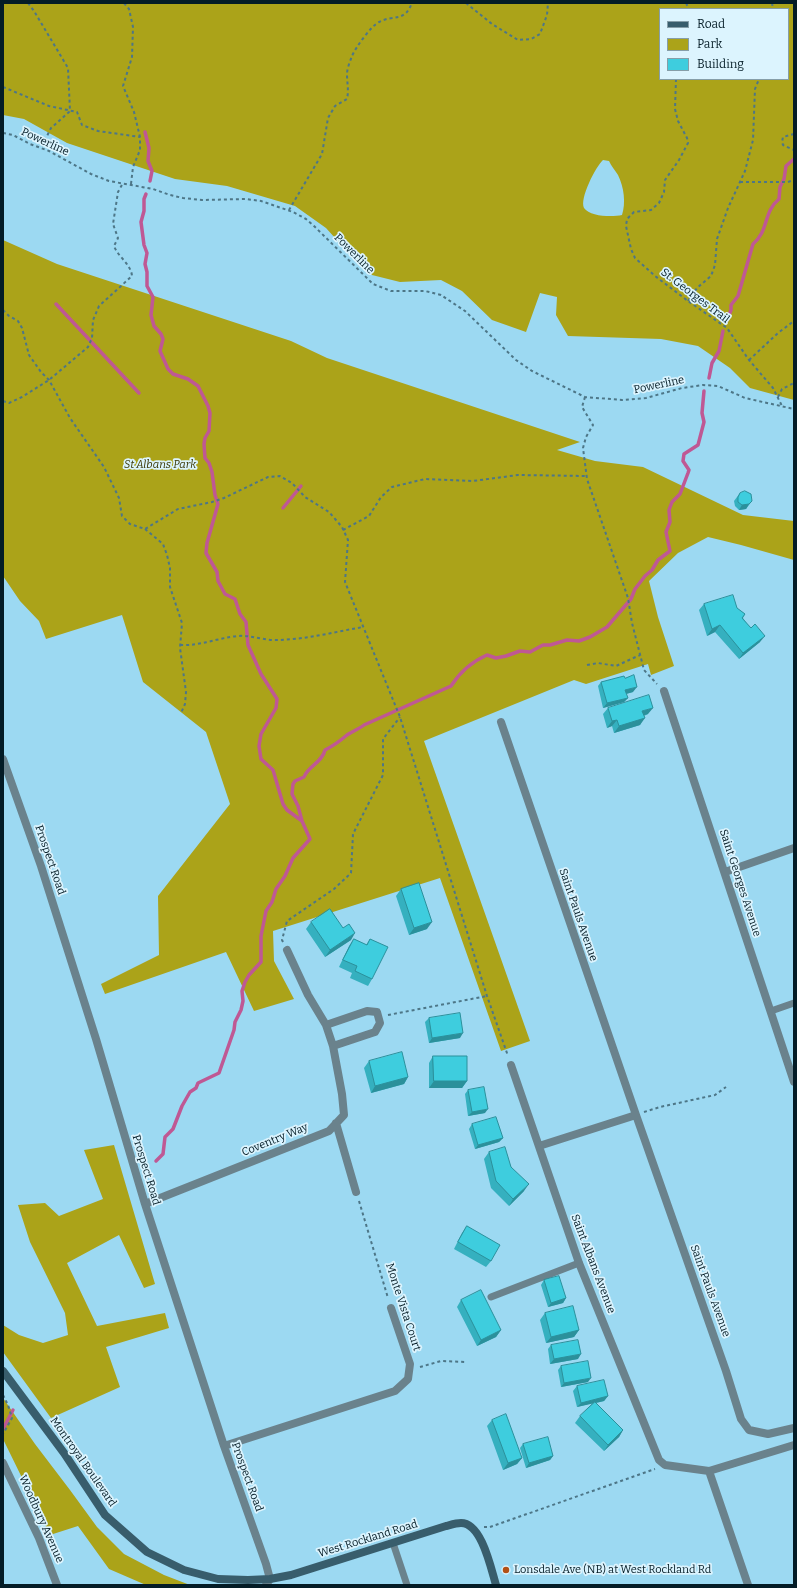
<!DOCTYPE html>
<style>
body{margin:0}
#map{position:relative;width:797px;height:1588px;overflow:hidden;background:#9cd9f2;font-family:Bitter,serif}
canvas{display:block}
.frame{position:absolute;inset:0;border:4px solid #041c26;pointer-events:none}
.legend{position:absolute;left:659px;top:8px;width:130px;height:72px;box-sizing:border-box;background:#dcf4fe;border:1px solid #869ea8;margin:0;padding:5px 7px;list-style:none;font-size:12px;color:#041c26}
.legend li{display:flex;align-items:center;gap:8px;height:20px}
.legend b{width:20px;border:1px solid #869ea8}
</style>
<div id="map">
<canvas width="797" height="1588"></canvas>
<div class="frame"></div>
<ul class="legend">
<li><b style="height:5px;background:#385d6c"></b>Road</li>
<li><b style="height:11px;background:#aba319"></b>Park</li>
<li><b style="height:11px;background:#3ecdde"></b>Building</li>
</ul>
</div>
<script>
const ctx = document.querySelector('canvas').getContext('2d');
ctx.lineJoin = 'round';
function paint(path, color) { ctx.fillStyle = color; ctx.fill(path, 'evenodd'); }
function stroke(path, color, width, dash) { ctx.strokeStyle = color; ctx.lineWidth = width; ctx.lineCap = dash ? 'butt' : 'round'; ctx.setLineDash(dash || []); ctx.stroke(path); }
function drawText(font, color, halo, rows, align = 'center') {
  ctx.font = font + ' Bitter,serif'; ctx.lineWidth = 3.5; ctx.setLineDash([]); ctx.textBaseline = 'middle'; ctx.strokeStyle = halo; ctx.fillStyle = color; for (const [text, x, y, turn = 0] of rows) {
    ctx.save(); ctx.translate(x, y); ctx.rotate((+turn || 0) * Math.PI / 180); ctx.textAlign = isNaN(turn) ? turn : align; if (halo) ctx.strokeText(text, 0, 0); ctx.fillText(text, 0, 0); ctx.restore();
  }
}
paint(new Path2D(`
 M3,3H794V400L750,388L730,368L698,346L661,339L568,336L556,315L557,297L540,293L526,332L492,320L462,291L441,280L400,282L372,275L354,259L326,228L295,206L227,186L175,179L67,143L24,119L3,115ZM660,9H788V79H660ZM603,160L609,161C611,166 615,170 618,175C624,187 626,203 622,215C613,217 590,217 584,208C579,199 596,166 603,160Z
 M3,240L57,264L291,341L327,358L580,442L557,450L595,461L643,467L743,515L794,521V560L741,545L708,537L678,553L649,581L658,617L674,666L651,675L648,664L586,684L574,680L424,741L530,1041L501,1051L440,878L273,931L274,961L294,999L254,1011L226,952L105,994L101,984L159,955L158,896L230,804L206,732L143,682L122,615L46,639L39,621L20,601L3,576Z
 M114,1145L155,1284L144,1288L119,1235L67,1263L97,1326L165,1313L169,1328L106,1347L120,1387L51,1418L3,1352V1325L19,1335L43,1343L68,1335L65,1313L30,1242L18,1205L45,1203L59,1216L103,1199L84,1150Z
 M3,1398L35,1444L70,1490L97,1527L124,1554L164,1575L190,1585H146L109,1569L78,1526L50,1535L3,1439Z`), '#aba319');
stroke(new Path2D(`
 M145,132L149,148L148,161L152,171L150,181
 M146,194L144,199V211L141,222L144,245L147,253L145,264L147,272V286L153,297L151,315L154,326L161,334L163,339L160,351L168,369L173,374L188,379L198,386L208,406L210,413L209,431L205,438L204,444L205,458L209,463L212,472L215,495L218,504L207,543L206,553L217,572L218,581L225,594L235,599L240,614L246,622L248,645L261,674L277,699L276,708L261,734L259,746L261,759L273,770L283,804L287,810L302,821
 M56,304L139,393
 M727,320L731,310V305L738,296L753,244C769,231 763,212 779,199L780,187L784,179L786,166L794,159
 M709,378L712,363L719,351L723,331
 M283,508L301,486
 M156,1161L163,1154L165,1137L173,1129L182,1106L190,1092L196,1088L198,1083L219,1073L234,1030L235,1022L241,1010L243,1001L242,991L245,982L249,975L261,962V936L266,911L272,902L276,889L285,876L293,858L310,839L302,821L298,806L292,794L293,784L295,781L304,777C308,766 322,763 325,750C333,746 340,741 347,735C353,731 359,729 364,725L451,686C460,672 471,662 487,655L496,658L506,656L520,651L530,652L543,645H550L567,640L579,641L590,637L607,627L631,599L635,589L645,576L652,570L658,560L670,551L666,532L670,522L669,510L672,502L680,494L688,473L689,470L683,461L684,454L698,445L704,422L702,413L704,391
 M3,1429L13,1410`), '#bf5894', 3.5);
stroke(new Path2D(`
 M28,3L34,11L68,68L70,111L51,128L41,148
 M124,3L129,9L133,27L132,57L123,86L134,112L140,137V150L133,167L131,184
 M466,3L492,24L518,40L531,39L540,34L547,15L548,3
 M686,3L689,9
 M772,3L773,9
 M676,79L675,109L678,121L687,138L688,143L679,160L665,180L664,192L659,203L651,210L634,212L627,219L626,226L631,249L635,258L655,276L688,301L727,328L749,360L773,388L782,406
 M3,87L49,106L77,112L82,125L98,131L140,137
 M3,133L13,135L30,144L49,151L91,174L109,181L153,189L170,195L183,198L202,200L246,199L261,201L293,212L306,219L314,226L373,284L391,291H425L441,295L465,311L516,360L532,371L585,397L622,400L646,398L682,388L703,385L718,386L745,398L794,409
 M794,134L783,137L782,142L783,145L794,150
 M740,182H788L794,180
 M289,210L322,154L328,118L335,106L347,99C349,90 347,83 347,74C347,69 350,61 352,56C356,47 371,26 379,22C394,14 404,23 412,3
 M688,301L697,288L711,276L715,265L717,239L728,208L745,171L753,140L755,89L759,79
 M3,310L9,316L18,321L22,328L29,355L41,372L49,380L70,418L104,467L119,498L122,516L130,524L145,529L178,509L212,502L224,498L268,477L280,476L292,483L305,497L329,512L342,527L348,540L345,582L400,717L487,996L508,1056
 M749,360L778,333L794,321
 M585,397L582,407L593,425L586,437L583,448L587,479L628,598L632,623L644,670L657,684
 M778,397L782,389L794,383
 M3,401L9,403L22,397L49,380L88,347L92,338L93,320L99,306L132,276C131,264 118,257 114,246L118,238L113,224L118,192L123,183
 M145,529L163,544L167,555L170,568V587L182,623L180,648L186,692L185,704L181,713
 M343,530L369,516L381,497L392,487L425,479L473,481L518,475L587,476
 M180,645C201,646 217,638 238,636C250,635 262,640 275,640C304,640 334,632 363,627
 M587,665L598,663L616,666L640,655
 M283,942L282,940L287,921L334,889L351,873L353,834L383,775V739L400,717
 M388,1015L487,996
 M644,1112L660,1107L715,1095L726,1087
 M359,1201L388,1298
 M420,1367L441,1361L467,1362
 M3,1395L8,1405L12,1418L3,1434
 M484,1527H490L655,1469`), '#4d7687', 2, [3, 3]);
stroke(new Path2D(`
 M771,1011L794,1003
 M491,1297L579,1263
 M393,1543L407,1585`), '#6a828c', 7);
stroke(new Path2D(`
 M664,691L794,1082
 M501,722L636,1115L726,1371L741,1419L749,1430L768,1434L794,1428
 M3,759L41,866L96,1039L145,1204L224,1446L266,1564L270,1579L266,1585
 M725,872L794,848
 M326,1025L367,1011L377,1012L380,1023L375,1032L333,1046
 M511,1065L579,1263L659,1460L665,1465L709,1471L794,1445
 M336,1123L356,1192
 M539,1146L636,1115
 M145,1204L329,1131L344,1115L342,1094L333,1046L326,1025L308,995L287,950
 M224,1446L395,1391L408,1379L410,1364L391,1308
 M3,1463L39,1538L57,1585
 M709,1471L748,1585`), '#6a828c', 8);
stroke(new Path2D(`
 M3,1371L64,1453L105,1515L147,1552L184,1570L218,1579L248,1580L270,1579L291,1575L446,1526C450,1525 456,1523 461,1523C482,1523 491,1569 496,1585`), '#385d6c', 8);
paint(new Path2D(`
 M740,493L752,501L746,509L739,510L735,506L734,501Z
 M704,604L737,608L745,614L743,618L760,642L739,659L715,632L707,636L699,610Z
 M625,678L633,692L626,694L628,698L624,702L603,708L598,686L601,682Z
 M608,708L648,714L644,716L640,725L614,733L612,726L607,728L603,714Z
 M401,889L427,929L409,935L396,896Z
 M311,922L351,940L325,957L306,929Z
 M354,939L366,945L370,939L372,979L368,986L350,978L352,973L339,967L349,946Z
 M429,1018L460,1038L429,1043L425,1022Z
 M433,1056L467,1081L462,1088H429V1063Z
 M369,1061L408,1077L404,1084L371,1093L364,1068Z
 M468,1090L485,1113L468,1116L465,1094Z
 M472,1124L503,1138L499,1142L475,1149L469,1129Z
 M489,1152L511,1167L524,1191L509,1206L491,1188L484,1159Z
 M467,1226L491,1261L486,1267L454,1249L462,1233Z
 M544,1280L566,1298L563,1303L548,1307L541,1285Z
 M461,1300L501,1330L496,1337L477,1346L457,1307Z
 M545,1313L579,1330L574,1337L546,1343L540,1320Z
 M551,1345L578,1359L550,1364L548,1349Z
 M561,1366L588,1382L561,1387L558,1370Z
 M577,1386L608,1396L604,1401L596,1403L623,1430L619,1437L604,1451L575,1423L580,1416L593,1403L577,1407L573,1391Z
 M492,1420L522,1458L517,1464L503,1470L487,1426Z
 M523,1444L553,1456L550,1460L526,1468L520,1448Z`), '#35b0bf');
paint(new Path2D(`
 M749,504L746,509L739,510L742,505Z
 M720,625L715,632L707,636L712,629Z
 M765,636L760,642L739,659L743,653Z
 M637,687L633,692L622,695L625,690Z
 M628,698L624,702L603,708L607,703Z
 M653,708L648,714L638,717L642,711Z
 M645,718L640,725L614,733L619,726Z
 M617,720L612,726L607,728L612,721Z
 M432,922L427,929L409,935L414,928Z
 M355,933L351,940L325,957L330,950Z
 M463,1033L460,1038L429,1043L432,1038Z
 M408,1077L404,1084L371,1093L375,1086Z
 M434,1081H467L462,1088H429Z
 M488,1109L485,1113L468,1116L472,1112Z
 M503,1138L499,1142L475,1149L478,1145Z
 M529,1184L524,1191L509,1206L513,1199Z
 M566,1298L563,1303L548,1307L551,1303Z
 M501,1330L496,1337L477,1346L481,1340Z
 M579,1330L574,1337L546,1343L551,1337Z
 M581,1354L578,1359L550,1364L554,1359Z
 M591,1378L588,1382L561,1387L564,1383Z
 M608,1396L604,1401L577,1407L581,1403Z
 M623,1430L619,1437L604,1451L608,1445Z
 M553,1456L550,1460L526,1468L529,1463Z
 M522,1458L517,1464L503,1470L508,1463Z`), '#2b909b');
const building = new Path2D(`
 M745,491L751,494L752,501L749,504L742,505L738,502V497L740,493Z
 M733,595L737,608L745,614L742,618L751,628L755,624L765,636L743,653L720,625L712,629L704,604Z
 M634,675L637,687L625,690L628,698L607,703L601,682L624,676L625,678Z
 M649,695L653,708L642,711L645,718L619,726L617,720L612,721L608,708Z
 M419,883L432,922L414,928L401,889Z
 M330,909L343,928L349,924L355,933L330,950L311,922Z
 M354,939L367,945L370,939L388,947L372,979L355,971L357,966L343,960Z
 M460,1013L463,1033L432,1038L429,1018Z
 M402,1052L408,1077L375,1086L369,1061Z
 M433,1056H467V1081H434Z
 M484,1087L488,1109L472,1112L468,1090Z
 M496,1117L503,1138L478,1145L472,1124Z
 M505,1147L511,1167L529,1184L513,1199L496,1181L489,1152Z
 M467,1226L500,1245L491,1261L458,1242Z
 M559,1276L566,1298L551,1303L544,1280Z
 M481,1290L501,1330L481,1340L461,1300Z
 M573,1306L579,1330L551,1337L545,1313Z
 M578,1340L581,1354L554,1359L551,1345Z
 M588,1361L591,1378L564,1383L561,1366Z
 M604,1380L608,1396L581,1403L577,1386Z
 M595,1402L623,1430L608,1445L580,1416Z
 M506,1414L522,1458L508,1463L492,1420Z
 M548,1437L553,1456L529,1463L523,1444Z`);
paint(building, '#3ecdde');
stroke(building, '#2b909b', 1);
for (const [x, y, r, color] of [
 [506,1570,4,"#b25015"]
]) { const dot = new Path2D(); dot.arc(x, y, r, 0, 2 * Math.PI); ctx.fillStyle = color; ctx.fill(dot); stroke(dot, '#dcf4fe', 1.5); }
drawText('11px', '#041c26', '#dcf4fe', [
 ["Powerline",45,142,25],
 ["Powerline",354,254,45],
 ["St. Georges Trail",695,296,37],
 ["Powerline",659,385,-12],
 ["Prospect Road",50,860,71],
 ["Saint Georges Avenue",740,883,72],
 ["Saint Pauls Avenue",578,915,71],
 ["Coventry Way",275,1140,-22],
 ["Prospect Road",146,1170,73],
 ["Saint Albans Avenue",593,1264,69],
 ["Saint Pauls Avenue",710,1291,70],
 ["Monte Vista Court",403,1307,72],
 ["Montroyal Boulevard",83,1462,55],
 ["Prospect Road",247,1477,70],
 ["Woodbury Avenue",41,1519,66],
 ["West Rockland Road",368,1539,-17]
]);
drawText('italic 11px', '#393600', '#dcf4fe', [
 ["St Albans Park",160,465]
]);
drawText('11px', '#041c26', '#dcf4fe', [
 ["Lonsdale Ave (NB) at West Rockland Rd",514,1570]
], 'left');
</script>
